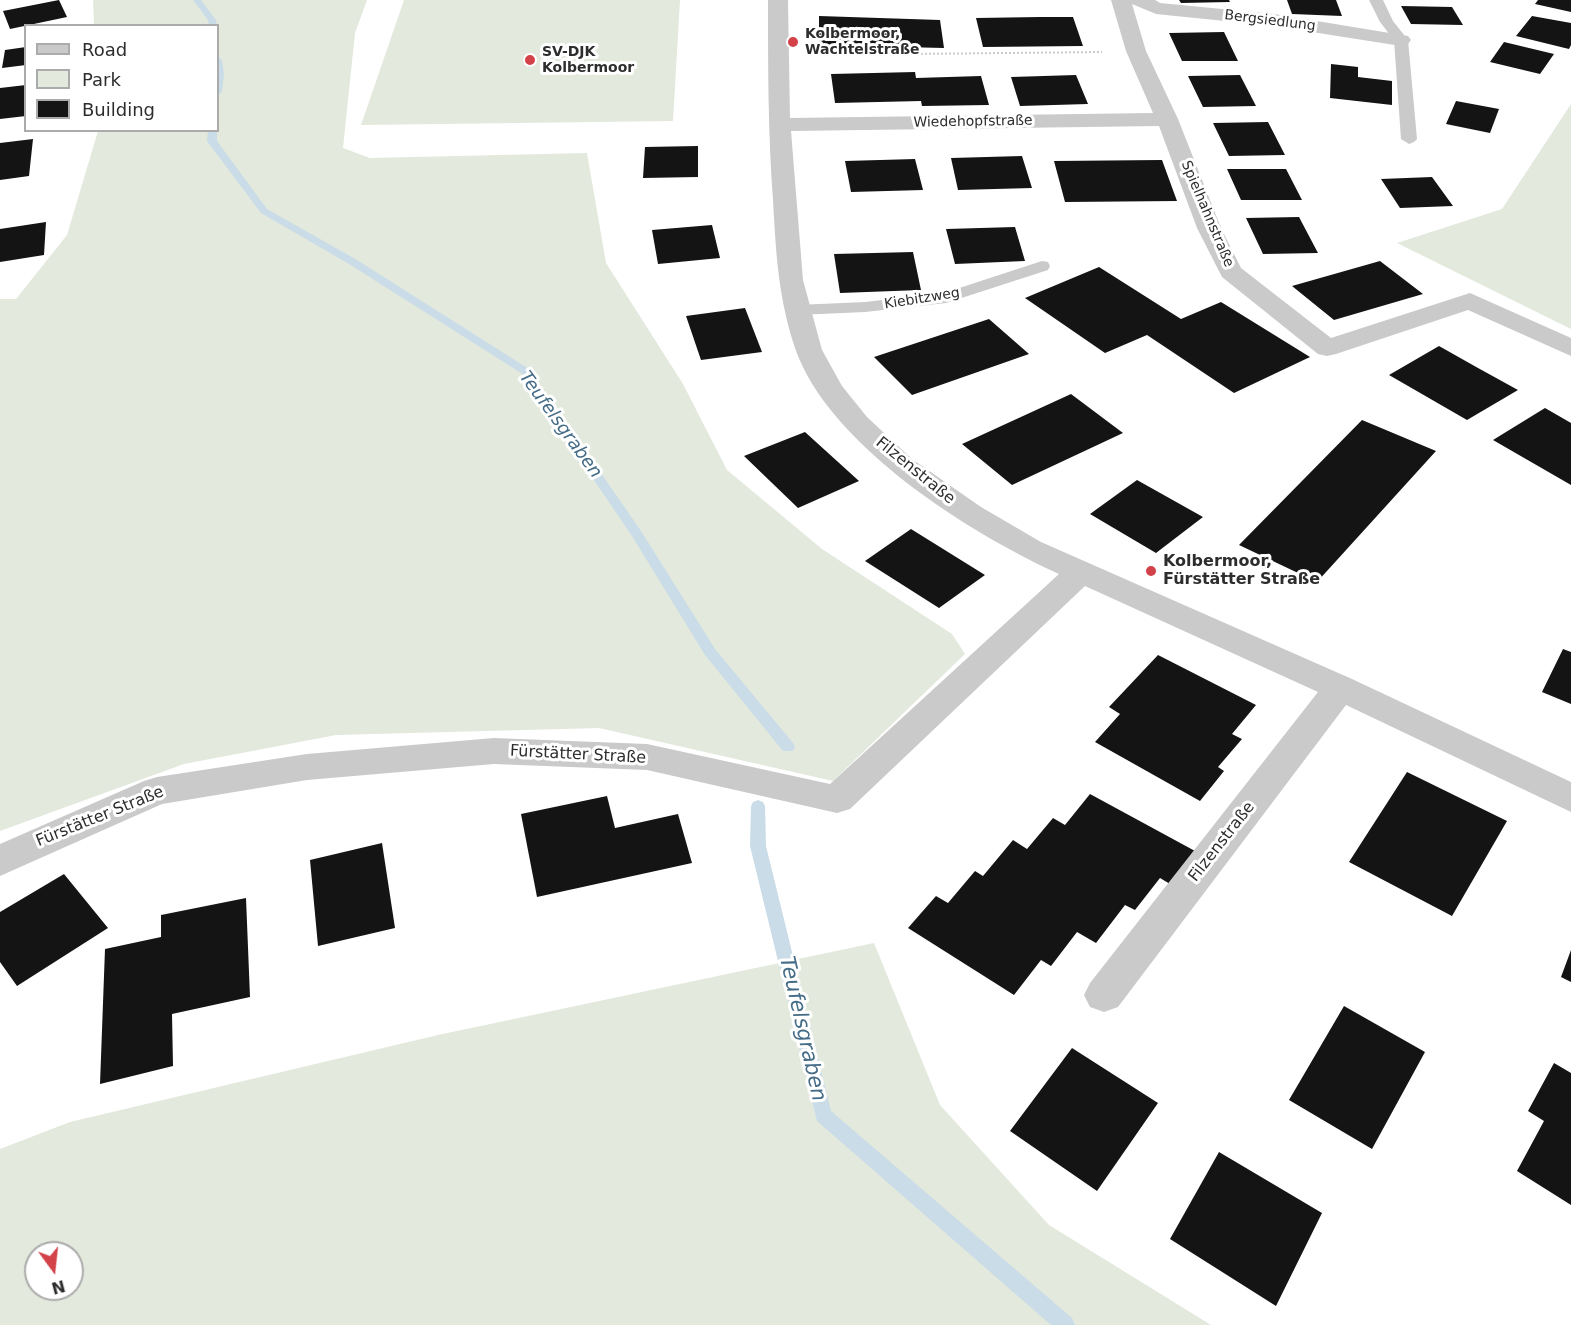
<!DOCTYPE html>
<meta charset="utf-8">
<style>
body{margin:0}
#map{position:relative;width:1571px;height:1325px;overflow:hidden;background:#fff;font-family:"DejaVu Sans",sans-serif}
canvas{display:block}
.legend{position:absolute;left:24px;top:24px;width:195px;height:108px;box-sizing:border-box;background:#fff;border:2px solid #ababab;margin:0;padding:8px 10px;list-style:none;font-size:18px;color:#2d2d2d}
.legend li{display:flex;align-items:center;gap:12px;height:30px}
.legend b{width:30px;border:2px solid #ababab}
.north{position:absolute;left:24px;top:1241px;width:60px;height:60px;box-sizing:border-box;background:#fff;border:2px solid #ababab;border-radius:50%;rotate:165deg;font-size:16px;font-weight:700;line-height:24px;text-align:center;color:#2d2d2d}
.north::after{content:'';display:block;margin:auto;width:21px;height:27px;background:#d34149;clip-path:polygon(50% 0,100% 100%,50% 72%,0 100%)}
</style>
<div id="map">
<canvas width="1571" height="1325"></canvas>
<ul class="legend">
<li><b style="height:8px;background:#cacaca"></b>Road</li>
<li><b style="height:16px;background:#e3e9dc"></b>Park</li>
<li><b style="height:16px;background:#141414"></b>Building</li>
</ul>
<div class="north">N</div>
</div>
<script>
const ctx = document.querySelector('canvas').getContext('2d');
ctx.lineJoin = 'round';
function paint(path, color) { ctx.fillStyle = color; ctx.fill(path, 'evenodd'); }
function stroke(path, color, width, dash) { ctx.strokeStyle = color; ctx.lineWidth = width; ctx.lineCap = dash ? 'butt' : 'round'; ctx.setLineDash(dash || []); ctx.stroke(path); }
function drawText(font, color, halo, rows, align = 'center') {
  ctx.font = font + ' "DejaVu Sans",sans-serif'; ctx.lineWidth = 6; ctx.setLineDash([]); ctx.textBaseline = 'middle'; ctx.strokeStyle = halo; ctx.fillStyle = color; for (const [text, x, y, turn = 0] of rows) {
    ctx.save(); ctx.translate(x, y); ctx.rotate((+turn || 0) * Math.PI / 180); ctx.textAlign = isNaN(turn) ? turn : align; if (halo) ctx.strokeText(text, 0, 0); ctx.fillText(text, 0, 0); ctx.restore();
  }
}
paint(new Path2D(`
 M93,0H367L355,33L343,148L370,158L587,153L606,263L683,384L727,470L822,549L952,634L965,654L833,781L599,728L336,735L184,764L0,831V299H16L67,235L98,131L218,130V26L94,25Z
 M404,0H680L673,121L361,125Z
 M1571,104V329L1397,243L1502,209Z
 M874,943L940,1105L1049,1225L1211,1325H0V1149L70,1122L438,1035ZM36,1253H72V1289H36Z`), '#e3e9dc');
paint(new Path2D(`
 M193,0H201L216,20L217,26H209L208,20Z
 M218,57L222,60L224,74L222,92L218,95Z
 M208,130H217V141L267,209L357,260L529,369L641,531L715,649L793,743L795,747L793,751H783L705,655L632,536L521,373L349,264L261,213L207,141Z
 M758,800L763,802L765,806L766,846L831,1111L1072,1318L1075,1325H1051L817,1121L750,846L751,806L753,802Z`), '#cadce8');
paint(new Path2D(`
 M59,0L67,17L10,29L3,11Z
 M1179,0H1229L1230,2L1181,3Z
 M1287,0H1336L1342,16L1292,14Z
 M1538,0H1571V12L1535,4Z
 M1401,6L1452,7L1463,25L1411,24Z
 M819,16L940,20L944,48L819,45Z
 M1532,16L1571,23V45L1569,49L1516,36Z
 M1040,17H1073L1083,46L983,47L976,18Z
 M1224,32L1238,61H1182L1169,33Z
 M1504,42L1554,54L1540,74L1490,62Z
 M26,47V65L2,68L5,50Z
 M1331,64L1358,67V77L1392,81V105L1330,98Z
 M915,72L916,78L981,76L989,105L922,106L921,101L835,103L831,74Z
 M1076,75L1088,104L1020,106L1011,77Z
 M1240,75L1256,106L1203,107L1188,76Z
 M26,85V116L0,119V88Z
 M1456,101L1499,109L1490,133L1446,124Z
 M1268,122L1285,155L1229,156L1213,123Z
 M33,139L29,176L0,180V143Z
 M698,146V177L643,178L645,147Z
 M1022,156L1032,188L958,190L951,158Z
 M915,159L923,190L851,192L845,161Z
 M1162,160L1177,201L1065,202L1054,161Z
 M1227,169H1286L1302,200H1241Z
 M1432,177L1453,206L1400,208L1381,179Z
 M1299,217L1318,253L1263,254L1246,218Z
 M46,222L44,255L0,262V229Z
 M712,225L720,258L658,264L652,230Z
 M1015,227L1025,261L955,264L946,229Z
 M913,252L921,290L840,293L834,254Z
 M1380,261L1423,294L1334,320L1292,286Z
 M1099,267L1181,319L1221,302L1310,357L1234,393L1147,335L1105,353L1025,298Z
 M745,308L762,352L701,360L686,316Z
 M989,319L1029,354L912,395L874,357Z
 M1439,346L1478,368L1518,390L1467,420L1389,375Z
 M1071,394L1123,433L1012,485L962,444Z
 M1545,408L1571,423V485L1493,440Z
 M1362,420L1436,451L1317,582L1239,545Z
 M805,432L859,481L798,508L744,456Z
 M1137,480L1203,517L1156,553L1090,514Z
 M911,529L985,575L939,608L865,561Z
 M1563,649L1571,652V704L1542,692Z
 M1158,655L1256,705L1232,734L1242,739L1218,767L1224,771L1200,801L1095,742L1120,714L1109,707Z
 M1407,772L1507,821L1452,916L1349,862Z
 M1090,794L1195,851L1170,884L1160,878L1135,910L1125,905L1096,943L1077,932L1051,966L1041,960L1014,995L908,928L936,896L948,903L975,871L983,876L1013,840L1027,849L1053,818L1065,825Z
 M607,796L615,828L678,814L692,863L537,897L521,814Z
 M382,843L395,928L318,946L310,860Z
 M64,874L108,928L17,986L0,962V912Z
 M246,898L250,997L172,1014L173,1066L100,1084L105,949L161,937V915Z
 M1571,950V982L1561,977Z
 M1344,1006L1425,1052L1372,1149L1289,1100Z
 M1072,1048L1158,1103L1097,1191L1010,1131Z
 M1554,1063L1571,1073V1205L1517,1171L1544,1121L1528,1111Z
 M1219,1152L1322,1213L1276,1306L1170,1239Z`), '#141414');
stroke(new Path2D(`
 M813,55L1102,52`), '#cacaca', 2, [2, 2]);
paint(new Path2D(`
 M1369,0H1383L1393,21L1408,40L1417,139L1414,142L1409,144L1401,139L1394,40L1380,22Z
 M1042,261L1048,262L1050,266L1048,270L946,303L865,312L797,315L791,314L788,310L791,306L797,305L865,302L944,293Z`), '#cacaca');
paint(new Path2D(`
 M768,0H788L790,118L1153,113L1126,51L1111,0H1155L1160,3L1274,14L1408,36L1411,40L1408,44L1401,46L1274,26L1156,14L1132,4L1146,51L1178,119L1221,228L1241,268L1331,338L1470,293L1571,338V356L1468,310L1336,354L1327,356L1318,354L1222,277L1197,228L1159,126L791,131L803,280L822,350L842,386L867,417L912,459L981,507L1041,542L1352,679L1571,782V812L1346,705L1118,1007L1104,1012L1090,1007L1084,995L1090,983L1318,692L1085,586L850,809L837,813L647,770L494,764L307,780L162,804L0,876V844L144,781L157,777L307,754L494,738L647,744L830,784L1059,574C971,534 828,445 795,348C778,297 776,253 773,200C768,133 768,67 768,0Z`), '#cacaca');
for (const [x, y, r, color] of [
 [793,42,6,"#d34149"],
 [530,60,6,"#d34149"],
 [1151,571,6,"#d34149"]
]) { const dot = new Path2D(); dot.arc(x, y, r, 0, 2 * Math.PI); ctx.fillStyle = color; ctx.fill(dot); stroke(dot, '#fff', 2); }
drawText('14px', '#2d2d2d', '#fff', [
 ["Bergsiedlung",1270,21,7],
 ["Wiedehopfstraße",973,122,-1],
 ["Spielhahnstraße",1207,214,67],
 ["Kiebitzweg",922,299,-9]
]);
drawText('bold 14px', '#2d2d2d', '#fff', [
 ["Kolbermoor,",805,34],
 ["Wachtelstraße",805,50],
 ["SV-DJK",542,52],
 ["Kolbermoor",542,68]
], 'left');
drawText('16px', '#2d2d2d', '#fff', [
 ["Filzenstraße",915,471,39],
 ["Fürstätter Straße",578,755,3],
 ["Fürstätter Straße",100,817,-22],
 ["Filzenstraße",1222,842,-52]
]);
drawText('bold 16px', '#2d2d2d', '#fff', [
 ["Kolbermoor,",1163,562],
 ["Fürstätter Straße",1163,580]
], 'left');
drawText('italic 18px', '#446c87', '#fff', [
 ["Teufelsgraben",560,425,54]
]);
drawText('italic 21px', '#446c87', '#fff', [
 ["Teufelsgraben",802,1029,77]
]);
</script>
